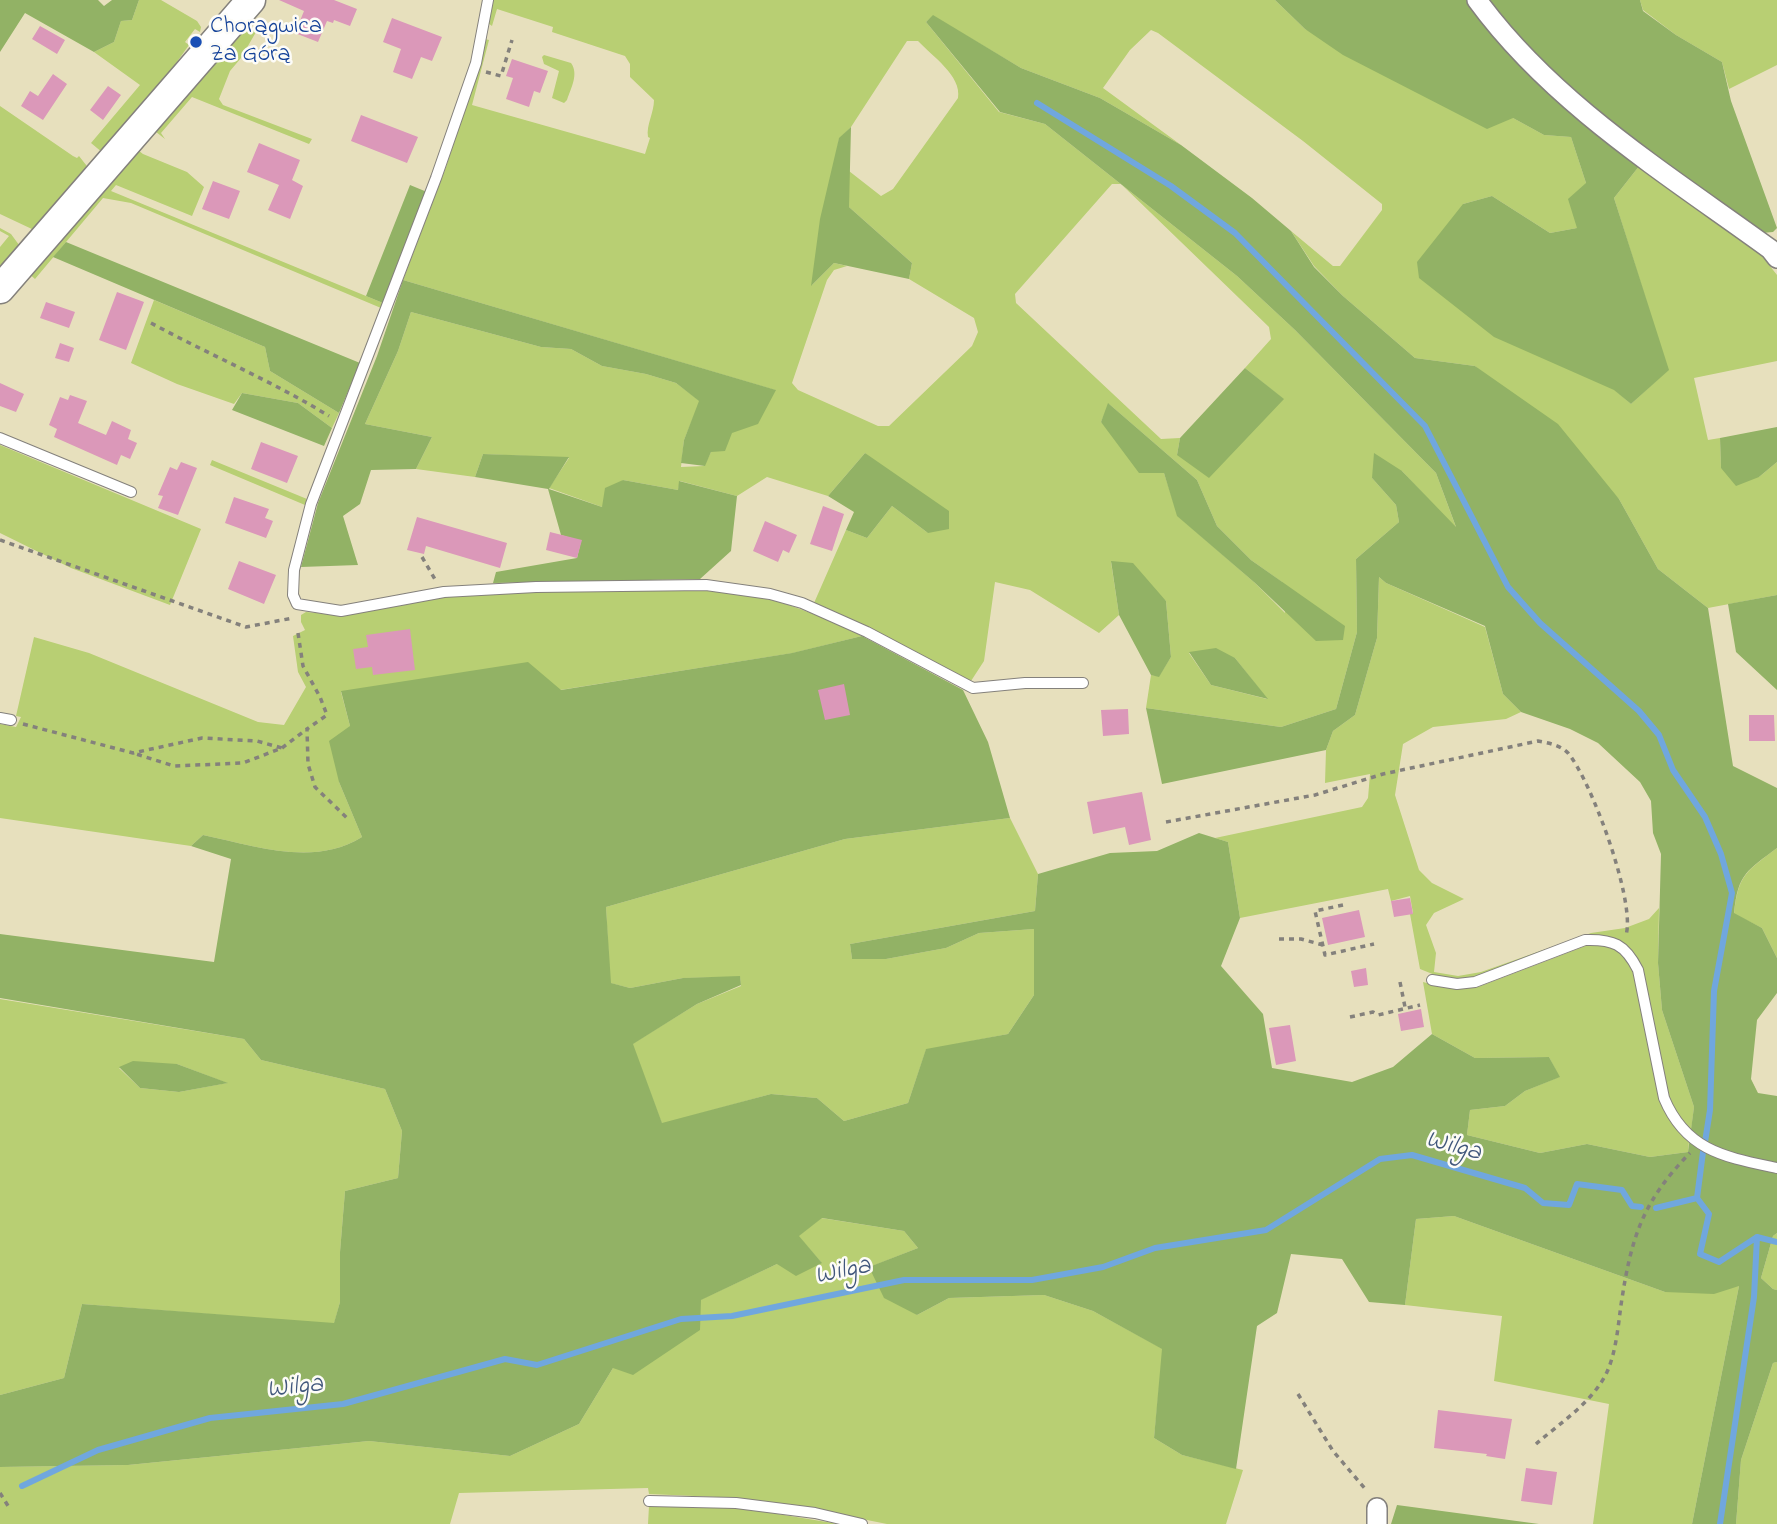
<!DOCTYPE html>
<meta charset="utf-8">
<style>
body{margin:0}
canvas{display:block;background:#e7e0bd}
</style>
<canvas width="1777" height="1524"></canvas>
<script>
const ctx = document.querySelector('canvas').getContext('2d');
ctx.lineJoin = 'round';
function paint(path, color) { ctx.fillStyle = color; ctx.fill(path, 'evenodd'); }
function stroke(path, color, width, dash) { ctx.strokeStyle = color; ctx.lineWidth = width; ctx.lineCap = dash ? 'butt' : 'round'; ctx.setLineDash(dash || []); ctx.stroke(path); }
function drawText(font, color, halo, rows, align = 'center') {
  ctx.font = font + ' "Indie Flower",sans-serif'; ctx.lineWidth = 5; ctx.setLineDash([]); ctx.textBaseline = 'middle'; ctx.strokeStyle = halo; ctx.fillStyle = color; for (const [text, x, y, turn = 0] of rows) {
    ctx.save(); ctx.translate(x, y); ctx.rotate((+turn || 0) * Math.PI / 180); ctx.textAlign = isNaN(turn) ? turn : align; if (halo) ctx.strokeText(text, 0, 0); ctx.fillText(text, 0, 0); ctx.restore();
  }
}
paint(new Path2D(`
 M139,0H161L197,21L201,27L200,32L195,29L185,42L189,45L154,94L103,153L91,143L140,85L94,52L114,42L121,21L132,20Z
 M493,0H1275L1305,29L1513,118L1544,135L1571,137L1586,183L1577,228L1550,233L1492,196L1463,204L1615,390L1631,404L1668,370L1614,198L1640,165L1725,224L1762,256L1777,275V361L1694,378L1708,440L1720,438L1721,468L1759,477L1777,462V595L1708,608L1658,569L1619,499L1475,366L1415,358L1343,296L1314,266L1291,231L1333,266H1340L1382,210V204L1303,141L1158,33L1151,30L1130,50L1103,88L1181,145L1100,98L1021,68L933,16L926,22L999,112L1045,124L1237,276L1295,330L1436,473L1457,530L1402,471L1372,478L1396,505L1399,522L1356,559L1357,632L1336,709L1281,727L1146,708L1151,675L1159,676L1171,657L1166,601L1111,562L1119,615L1099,633L1030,590L995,582L984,661L971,681L887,637L814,603L846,530L867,538L892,506L928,533L865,453L828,496L767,477L737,496L680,481L678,490L623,480L602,507L549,488L569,458L483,454L475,477L416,469L432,437L365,424L398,351L411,312L541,347L571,349L602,366L646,374L676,383L700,401L684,440L681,467L704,466L711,452L775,390L403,280L446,167L481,61L485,39L489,40L472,105L645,154L650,138L648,137C646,125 654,113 654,100L630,77V64L625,56L552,32L553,27L497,9L492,26L488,23ZM907,41H918C932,56 962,76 958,98L893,189L881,196L849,171V207L912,263L909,279L974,318L978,332L972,346L889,426H878L798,390L792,383L827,280L834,270L847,266L834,263L812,285L839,139L851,127ZM1112,184H1121L1269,327L1271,339L1245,368L1283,399L1177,455L1180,438L1161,439L1016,303L1015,294ZM1109,404L1197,480L1217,526L1251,560L1282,582L1285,613L1255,583L1178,516L1164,473L1101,422ZM1189,653L1235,658L1267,699L1211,685Z
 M1640,0H1777V65L1729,89L1722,62L1676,35L1643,10Z
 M242,23L256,32L241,58L230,71L219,99L223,105L312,139L309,144L192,97L161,133L165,139L151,128Z
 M544,55L571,63C579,74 571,88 567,100L564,103L552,98L559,71L544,64L542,57Z
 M0,106L73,156L77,158L79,156L90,170L34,230L0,214Z
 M134,147L143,154L187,172L204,187L192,216L116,185L111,191L383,303L381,308L131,203L103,198L35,279L27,272Z
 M0,228L11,234L22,249L0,276V247L9,236L0,231Z
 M154,300L265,347L270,371L339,413L332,428L298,403L242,393L234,404L177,384L131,363Z
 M0,445L201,529L170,605L71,568L0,533Z
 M212,460L307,499L305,505L210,465Z
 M1379,577L1386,583L1485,627L1503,694L1521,712L1506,719L1433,727L1403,744L1395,795L1419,870L1432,883L1464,899L1434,913L1426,925L1436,953L1434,972L1458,976L1481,972L1591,933L1625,928L1649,919L1659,908L1658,963L1662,1010L1694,1107L1691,1131L1672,1107L1666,1087L1642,967C1632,944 1617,937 1593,936L1478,977L1445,979L1420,969L1410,914L1413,913L1410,896L1391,901L1388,889L1240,918L1228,842L1215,838L1362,807L1368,798L1370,774L1325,783L1326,750L1333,731L1355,715L1377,638Z
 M536,589C611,589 688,584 762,598C797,605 830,621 862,636L793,653L560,690L341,692L350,726L339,782L362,837C314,867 255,846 203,835L191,846L0,818V724L16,727L21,717L16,716L34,637L89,653L258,722L284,725L306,687L298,672L293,636L305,630L301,622V615L306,612L339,615L445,596Z
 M1010,818L1038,874L1035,911L850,944L852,959H886L946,948L979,933L1034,929V995L1008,1034L926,1050L908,1103L844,1121L817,1098L771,1094L662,1124L632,1044L697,1004L741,986L740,977L683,978L630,988L610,983L606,907L845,839Z
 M1777,848V958L1762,928L1734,914C1738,874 1747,871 1777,848Z
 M1588,945C1614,945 1622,950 1634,973L1659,1097C1666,1116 1673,1128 1689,1141L1688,1152L1650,1157L1587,1144L1540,1153L1467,1135L1470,1110L1505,1106L1525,1091L1559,1077L1549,1057L1475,1058L1432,1034L1423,982L1445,988L1478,987Z
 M0,999L244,1039L261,1060L385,1089L402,1131L398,1178L345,1191L340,1252V1302L334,1324L82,1304L64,1378L0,1395ZM177,1064L227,1083L179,1092L140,1088L119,1068Z
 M1454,1216L1665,1292L1739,1286L1692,1524H1593L1609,1404L1494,1381L1502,1316L1405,1305L1416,1219Z
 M821,1218L904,1231L918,1248L870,1267L917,1315L949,1298L1044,1295L1093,1311L1163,1349L1154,1438L1182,1455L1243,1470L1226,1524H887L792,1505L718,1497L649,1494L648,1488L459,1493L450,1524H0V1467L128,1465L369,1441L510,1456L579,1424L613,1368L700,1300L777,1264L821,1262L798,1236Z
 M1777,1233V1290L1773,1289L1761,1278L1773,1236Z
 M1777,1362V1524H1736L1741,1460L1773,1363Z
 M649,1506L741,1508L839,1524H648Z`), '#b8cf73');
paint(new Path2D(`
 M0,0H98L104,6L112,0H139L132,20L121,21L114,42L94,52L25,13L0,52Z
 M1275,0H1467C1516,68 1572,117 1640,165L1614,198L1669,370L1631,404L1614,390L1494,337L1419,278L1417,262L1463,204L1492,196L1550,233L1577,228L1568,199L1586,183L1571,137L1544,135L1513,118L1487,129L1343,55L1305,29Z
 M1486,0H1640L1643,11L1676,35L1722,62L1731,101L1777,228L1773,232L1762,233L1614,124L1552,72Z
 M933,15L1021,68L1100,98L1181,145L1252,198L1291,231L1314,267L1343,296L1415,358L1475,366L1558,424L1619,499L1658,569L1708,608L1733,766L1777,788V848C1747,871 1738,873 1734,913L1762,928L1777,958V993L1757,1020L1751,1079L1758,1093L1777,1096V1233L1773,1236L1761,1278L1773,1289L1777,1290V1362L1773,1363L1741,1460L1736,1524H1692L1739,1286L1714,1294L1665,1292L1454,1216L1416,1219L1405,1305L1369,1302L1342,1259L1291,1254L1277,1313L1257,1326L1236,1469L1182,1455L1154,1438L1162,1349L1093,1311L1044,1295L949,1298L917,1315L884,1298L869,1267L918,1248L904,1231L822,1218L799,1236L822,1263L796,1276L777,1264L701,1300L700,1330L633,1375L613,1368L579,1424L510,1456L369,1441L128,1465L0,1467V1395L64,1378L82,1304L334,1323L340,1302V1252L345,1191L398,1178L402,1131L385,1089L261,1060L244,1039L0,998V934L214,962L231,859L191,846L203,835C255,846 314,867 362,837L339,782L329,741L350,726L341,691L528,662L561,690L792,653L862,636L963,690L988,742L1010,818L845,839L606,907L611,983L630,988L683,978L740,976L741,985L697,1004L633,1044L662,1123L771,1094L817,1098L844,1121L908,1103L926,1049L1008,1034L1034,995V929L979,933L946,948L886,959H852L850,944L1035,911L1038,874L1110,853L1157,851L1199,833L1228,842L1240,918L1221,966L1263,1014L1272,1068L1352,1082L1393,1067L1432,1034L1475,1058L1549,1057L1560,1077L1525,1091L1505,1106L1470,1110L1467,1135L1540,1153L1587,1144L1650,1157L1688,1152L1694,1107L1662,1010L1658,963L1661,854L1653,833L1651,801L1640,782L1598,743L1570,729L1521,712L1503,694L1485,626L1386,583L1379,577L1377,638L1355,715L1333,731L1326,750L1162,784L1146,708L1281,727L1336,709L1357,632L1356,559L1399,522L1396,505L1372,478L1374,453L1402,471L1456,527L1436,473L1295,330L1237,276L1045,124L1000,112L926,22Z
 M851,127L849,207L912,263L909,279L834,263L811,286L820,219L839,138Z
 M410,185L427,192L383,303L366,296Z
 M66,242L360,363L339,413L270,371L265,347L53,257Z
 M403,280L776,390L758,424L732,433L725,451L711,452L705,466L681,463L684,440L699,401L676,383L646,374L602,366L571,349L541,347L411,312L398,351L365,424L432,437L416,469L371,470L360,504L343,516L358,565L301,567L318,503L377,356Z
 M1245,368L1284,399L1209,478L1177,455L1180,438Z
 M242,393L298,403L332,428L324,446L232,410Z
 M1108,403L1197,480L1217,526L1251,560L1345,626L1343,640L1316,641L1255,583L1177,516L1164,473H1139L1101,422Z
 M1777,427V462L1759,477L1736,486L1721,468L1720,438Z
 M865,453L949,511V529L928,533L892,506L867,538L846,530L854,512L828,496Z
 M483,454L569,457L549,489L602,507L605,488L623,480L678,490L679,481L737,496L731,551L700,579L493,583L496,572L577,558L581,541L561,535L548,489L475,477Z
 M1111,561L1133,563L1166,601L1171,657L1159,677L1151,675L1119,615Z
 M1777,595V690L1736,652L1728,604Z
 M1216,648L1235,658L1268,699L1211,685L1189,652Z
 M133,1061L177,1064L228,1083L179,1092L140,1088L119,1067Z
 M1397,1505L1539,1524H1391Z`), '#92b265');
stroke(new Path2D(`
 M1037,103L1171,186L1235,233L1425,426L1508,587L1540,623L1639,711L1659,735L1673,770L1705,817L1721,854L1732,893L1714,991L1710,1110L1705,1142
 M1697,1198L1709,1214L1700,1254L1719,1262L1757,1237L1777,1242
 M1697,1198L1703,1152
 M1656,1208L1697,1198
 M22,1486L98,1450L210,1418L343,1404L505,1359L537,1365L681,1319L732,1316L904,1280H1032L1103,1267L1155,1248L1266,1230L1380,1159L1412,1155L1525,1188L1543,1203L1569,1205L1577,1184L1622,1190L1632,1206L1641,1207
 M1720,1524L1754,1297L1757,1237`), '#70a7de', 6);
paint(new Path2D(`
 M279,0H334L357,9L350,26L334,20L333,23L327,21L318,42L295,33L304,11Z
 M392,18L442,37L432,61L421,57L412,79L393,72L401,49L383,42Z
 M40,26L65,40L57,54L32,39Z
 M512,59L548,71L540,93L534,91L529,107L506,99L513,78L506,76Z
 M53,74L67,84L43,120L21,106L30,91L38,96Z
 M108,86L121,95L103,120L90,110Z
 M361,115L418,137L407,163L351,141Z
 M259,143L300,160L292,180L303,186L290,219L268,210L279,185L247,172Z
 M213,181L240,191L229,219L202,209Z
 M117,292L144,302L126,350L99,340Z
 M46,302L75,312L69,328L40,318Z
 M60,343L74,348L69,362L55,358Z
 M0,383L24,394L16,412L0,406Z
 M70,395L87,401L78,423L106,435L112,421L131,430L128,439L137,443L130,459L121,455L117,465L54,437L57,429L49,425L60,397L68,400Z
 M261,442L298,456L287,483L251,469Z
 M181,462L197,468L178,515L158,508L163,496L158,495L170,467L177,470Z
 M234,497L269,509L265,518L273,521L266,538L225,523Z
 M823,506L844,514L832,551L810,544Z
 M417,517L507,543L500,568L426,546L424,554L407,550Z
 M765,521L797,535L789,553L783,550L778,562L753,551Z
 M550,532L582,540L577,558L546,550Z
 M239,561L276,575L264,604L228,589Z
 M410,629L415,670L373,675L372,667L356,669L353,649L368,647L366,635Z
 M844,684L850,715L825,720L818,690Z
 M1128,709L1129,734L1103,736L1101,710Z
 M1749,715H1774L1775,741H1749Z
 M1142,792L1151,840L1129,845L1125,827L1093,834L1087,802Z
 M1410,898L1413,914L1394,917L1391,901Z
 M1359,910L1365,937L1328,945L1322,918Z
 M1366,968L1368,985L1354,987L1351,971Z
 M1421,1009L1424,1027L1401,1031L1398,1014Z
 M1290,1025L1296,1061L1276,1065L1269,1028Z
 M1438,1410L1512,1419L1505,1459L1486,1456L1487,1454L1434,1448Z
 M1526,1468L1557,1472L1552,1505L1521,1501Z`), '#db98b9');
const lane = new Path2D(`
 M488,0L476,63L436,178L311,504L294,570L293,595L297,604L341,611L444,592L536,587L706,585L770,594L802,603L867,632L973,688L1025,683H1083
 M0,438L131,492
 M0,718L11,720
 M1432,980L1457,984L1475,982L1585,940C1613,939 1625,944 1638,970L1664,1098C1686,1151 1725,1157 1777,1168
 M649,1501L736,1503L815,1513L862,1524`);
const street = new Path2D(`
 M1477,0C1553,104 1667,174 1770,249L1777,258
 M1377,1524V1508`);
const secondary = new Path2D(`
 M0,289L251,0`);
stroke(lane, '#84817c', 12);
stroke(street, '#84817c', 22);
stroke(secondary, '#84817c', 31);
stroke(new Path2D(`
 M486,72L501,76L512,40
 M151,323C210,355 272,381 329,416
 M0,540L246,627L293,618
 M422,557L436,581
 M298,633L303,666L320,697L327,715L307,729L308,764L315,787L347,818
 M23,724L133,753L202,738L257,741L282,748L243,763L174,766L133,753
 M282,748L307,729
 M1166,822L1315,795L1383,774L1538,741C1549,743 1560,745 1568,753C1591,780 1636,902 1626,935
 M1343,905L1315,911L1325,955L1374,944
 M1279,939H1301L1323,945
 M1400,982L1405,1007
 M1350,1017L1373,1012L1378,1015L1420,1005
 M1298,1394L1333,1451L1367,1491
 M1536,1444C1560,1423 1593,1402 1607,1372C1616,1352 1618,1327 1621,1305C1631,1238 1642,1202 1690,1153
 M0,1493L10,1509`), '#84817c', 3.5, [5, 5]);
stroke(lane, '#fff', 10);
stroke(street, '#fff', 19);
stroke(secondary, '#fff', 28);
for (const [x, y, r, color] of [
 [196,42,7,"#1a4fb4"]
]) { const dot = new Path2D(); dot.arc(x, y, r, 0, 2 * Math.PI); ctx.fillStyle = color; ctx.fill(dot); stroke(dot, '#fdfcf7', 2.5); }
drawText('24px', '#164399', '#fdfcf7', [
 ["Chorągwica",210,28],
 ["Za Górą",210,56]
], 'left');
drawText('italic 26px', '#41577c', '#fdfcf7', [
 ["Wilga",1453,1148,15],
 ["Wilga",843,1273,-12],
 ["Wilga",295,1389,-6]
]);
</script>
